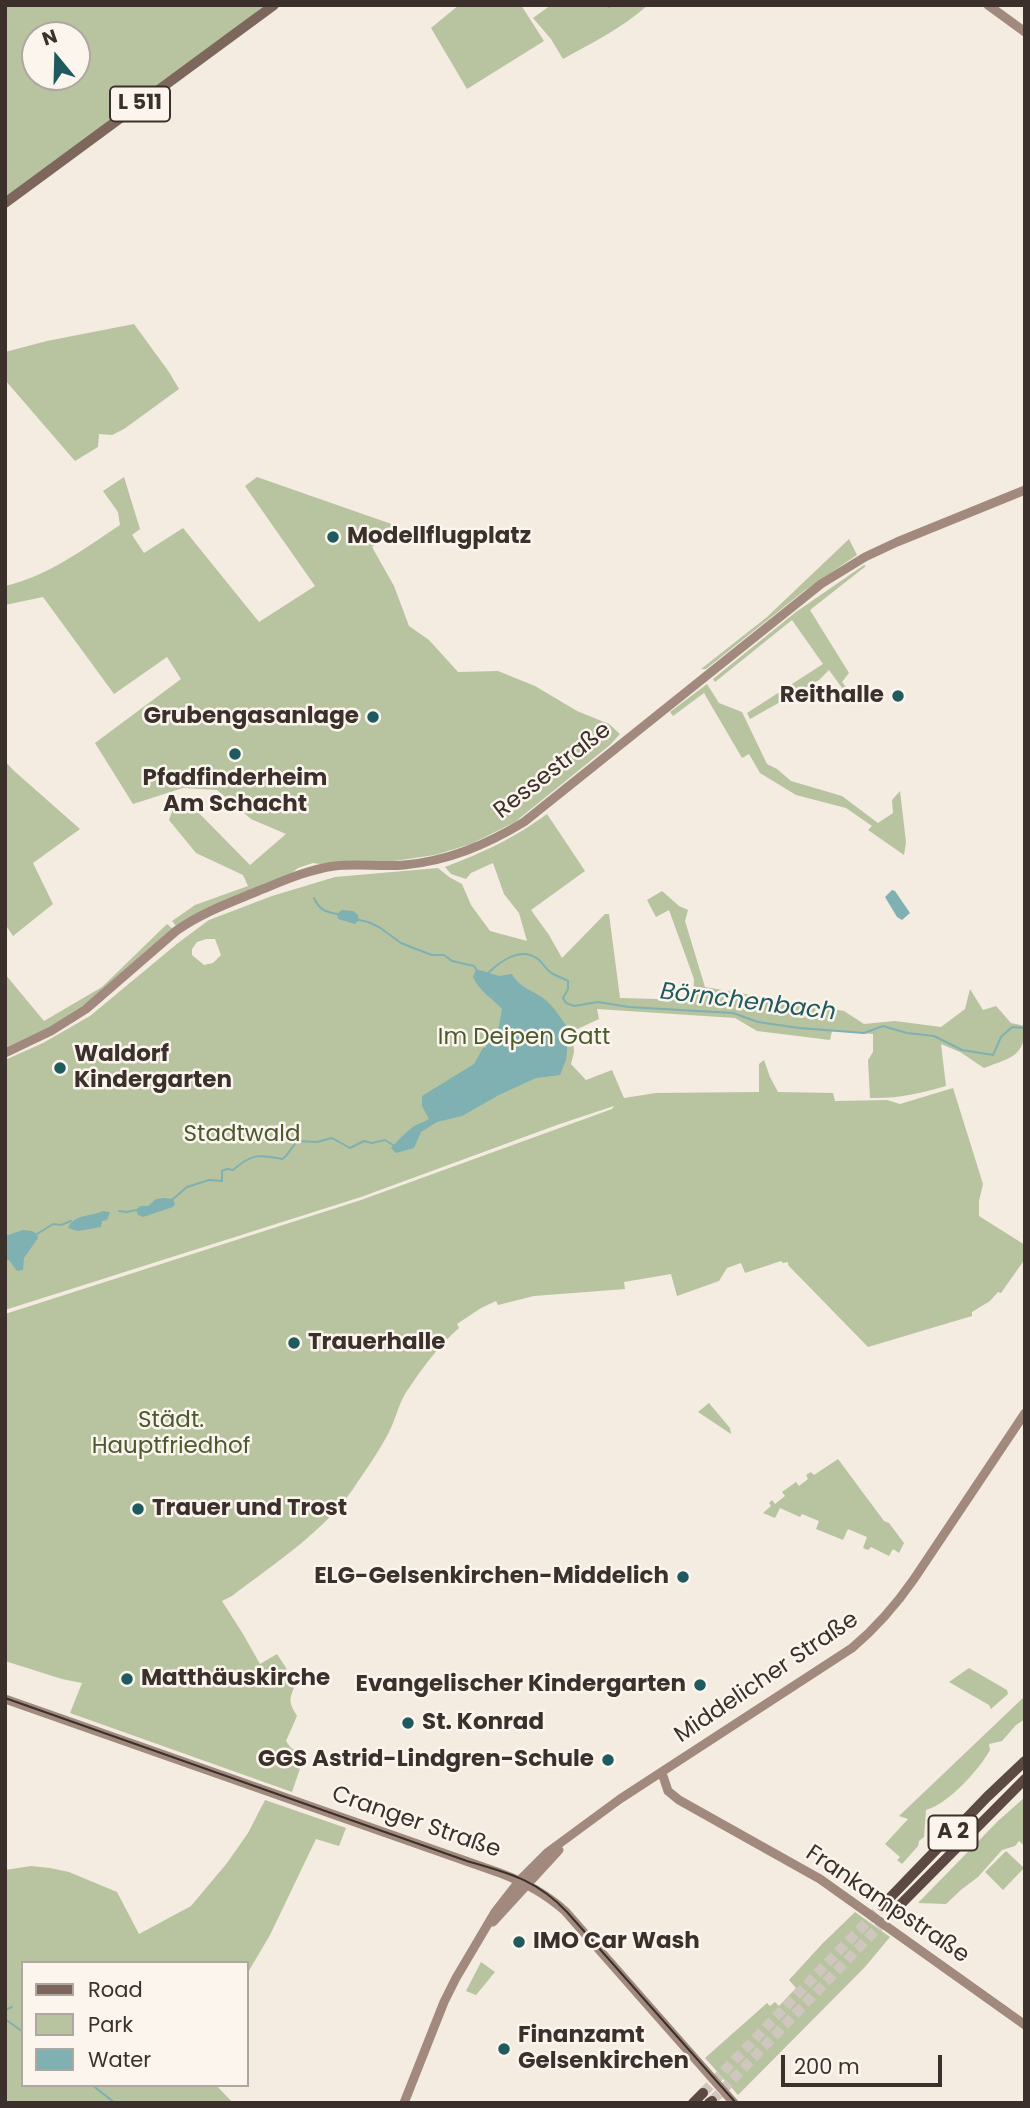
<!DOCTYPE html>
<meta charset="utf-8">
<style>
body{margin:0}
#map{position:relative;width:1030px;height:2108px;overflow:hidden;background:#f4ebe1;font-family:Poppins,sans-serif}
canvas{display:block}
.frame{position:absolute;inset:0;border:7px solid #3b302b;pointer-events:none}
.legend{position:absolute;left:21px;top:1961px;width:228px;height:126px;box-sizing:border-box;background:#fbf5ee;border:2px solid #aea6a0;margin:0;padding:9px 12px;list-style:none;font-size:21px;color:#3b302b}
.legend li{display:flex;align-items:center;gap:14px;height:35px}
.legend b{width:35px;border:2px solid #aea6a0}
.north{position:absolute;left:21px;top:21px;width:70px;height:70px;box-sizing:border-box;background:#fbf5ee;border:2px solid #aea6a0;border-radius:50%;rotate:341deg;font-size:19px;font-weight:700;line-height:28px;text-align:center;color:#3b302b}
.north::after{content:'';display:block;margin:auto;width:24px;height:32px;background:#1f5a5e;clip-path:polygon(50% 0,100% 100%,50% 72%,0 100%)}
.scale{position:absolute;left:781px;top:2055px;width:161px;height:32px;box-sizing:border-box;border:4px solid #3b302b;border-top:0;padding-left:9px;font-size:21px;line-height:24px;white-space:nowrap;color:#3b302b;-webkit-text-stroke:5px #fbf5ee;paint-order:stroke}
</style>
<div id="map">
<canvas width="1030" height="2108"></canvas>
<div class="frame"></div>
<ul class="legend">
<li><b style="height:9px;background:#7d675c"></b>Road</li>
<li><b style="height:19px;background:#b8c4a0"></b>Park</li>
<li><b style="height:19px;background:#7fb0b2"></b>Water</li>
</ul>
<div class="north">N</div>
<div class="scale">200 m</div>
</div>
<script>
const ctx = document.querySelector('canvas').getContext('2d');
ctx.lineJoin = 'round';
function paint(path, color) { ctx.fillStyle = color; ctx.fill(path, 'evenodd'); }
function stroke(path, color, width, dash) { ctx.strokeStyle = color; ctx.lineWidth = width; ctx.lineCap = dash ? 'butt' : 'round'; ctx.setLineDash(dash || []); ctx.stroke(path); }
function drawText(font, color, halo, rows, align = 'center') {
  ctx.font = font + ' Poppins,sans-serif'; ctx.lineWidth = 5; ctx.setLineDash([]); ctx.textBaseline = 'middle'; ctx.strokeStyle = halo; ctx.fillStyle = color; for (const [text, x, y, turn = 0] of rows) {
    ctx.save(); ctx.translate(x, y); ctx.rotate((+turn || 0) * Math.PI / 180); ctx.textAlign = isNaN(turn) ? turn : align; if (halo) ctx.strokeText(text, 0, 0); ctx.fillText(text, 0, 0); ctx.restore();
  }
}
paint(new Path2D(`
 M5,5H265L151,95L5,199ZM35,35H77V77H35Z
 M459,5H521L544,41L467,89L431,28Z
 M551,5H648C622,28 592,43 563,59L551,39L533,18Z
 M134,324L169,372L179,389L124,429L112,435L99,434L98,447L75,461L5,380V352L47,341Z
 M124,477L140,529L132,535L144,553L183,528L259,622L315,586L245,486L257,477L400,527L372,547L394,586L409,626L429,640L458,672L498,671L535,686L577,711L609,724L620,734L610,745L515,822L471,844L435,855L387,862L327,865L313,863L298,868L288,876L176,926L172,921L195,905L248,886L243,875L196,853L169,820L176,801L193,807L250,865L286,834L251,819L217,790L183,788L133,804L95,743L181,679L167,657L114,694L43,597L5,605V586C48,576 84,549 120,525L118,512L103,491Z
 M849,539L857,555L804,591L706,669H701L767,617Z
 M864,565L866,566L810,610L849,673L842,682L846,687L845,692L829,670L819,680L750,719L747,713L823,664L792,620L715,682L713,679L796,612Z
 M707,684L719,703L742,712L767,764L777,769L791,781L842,796L878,823L893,813L892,800L900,791L906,842L904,855L868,830L872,826L846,808L796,795L760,773L749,754L742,758L704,693L673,716L670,712Z
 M5,761L13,770L80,829L33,863L53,904L13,936L5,924Z
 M547,814L585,871L531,910L549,935L562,958L605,914H609L620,998L693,1000L694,979L669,910L656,917L647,900L662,891L679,906L688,910L685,921L705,987L844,1011L864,1024L895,1021L941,1027L965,1009L970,989L983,1010L996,1006L1011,1023L1025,1026C1025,1057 1010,1058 984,1068L960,1052L941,1044L946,1086C921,1093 897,1099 870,1098L868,1060L873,1052V1034L832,1031L830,1040L757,1031L735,1018L597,1009L599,1019L573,1031L574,1052L571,1064L586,1080L612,1070L624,1098L656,1093L759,1092V1064L764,1060L770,1077L778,1092L833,1093L835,1101L887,1100L900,1104L953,1088L983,1184L979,1201V1216L1025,1245V1259L1001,1293L998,1292L990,1301L972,1312V1316L868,1347L788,1265V1262L783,1263L781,1261L745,1273L741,1263L727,1268L719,1281L677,1296L671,1274L624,1282L625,1289L534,1296L498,1305L496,1301L481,1308L457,1324L459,1328C438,1346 421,1370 405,1394C398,1406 395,1421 388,1434C378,1453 365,1471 353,1489C322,1533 275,1563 232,1596L222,1601L243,1634L260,1664L277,1654L296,1683C289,1700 288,1701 297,1716L286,1741L291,1748L300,1753L302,1749L305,1754L292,1792L70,1713L82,1683L62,1679L5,1661V1314L361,1200L612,1109L614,1106L557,1125L361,1197L5,1310V1060L43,1043L90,1016L178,943L209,920L272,896L335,877L438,868L449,877L462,884L471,905L490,931L527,941L519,913L504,894L493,863L471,873L466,879L451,874L445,867C486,851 511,840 547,814ZM206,939H215L221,955L213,963L204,965L192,955V949L197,942Z
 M167,924L173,929L105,991L48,1028L5,1048V974L44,1021L102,987Z
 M709,1403L730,1428L731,1434L698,1412Z
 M838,1459L884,1521L889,1523L904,1543L899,1553L893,1549L889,1556L871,1547L868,1550L863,1548L867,1537L848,1529L843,1540L816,1529L819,1521L802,1514L800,1517L780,1508L775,1518L763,1513L771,1506L769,1503L772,1500L775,1504L785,1496L782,1492L796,1482L799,1486L808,1479L806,1475L811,1472L814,1475Z
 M969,1668L1007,1690L1008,1694L991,1709L989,1705L949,1682Z
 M1025,1696V1719L1016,1725L1002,1741L989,1744L990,1750C979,1770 948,1804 926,1810L924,1837L919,1841L918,1846L902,1864L897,1860L900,1857L885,1844L908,1819L899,1816Z
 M1025,1797V1846L1019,1841L1015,1846L1002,1850L978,1877L962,1889L946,1904L918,1903L998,1821Z
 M265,1800L346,1828L339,1846L316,1839L270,1935L247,1974V1963H23V2085H216L233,2103H5V1870L31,1866L50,1868L69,1872L117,1892L139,1934L191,1906L227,1863L248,1833Z
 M1006,1851L1024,1868L1003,1890L985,1872Z
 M855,1912L890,1937L865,1967L738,2095L705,2058L767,2003L770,2006L775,2002L779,2006L796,1988L789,1980L822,1944Z
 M481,1962L495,1972L476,1995L466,1991Z`), '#b8c4a0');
paint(new Path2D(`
 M892,890L895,891L910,913L902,920L897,917L885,897Z
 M342,910L353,911L358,915L359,920L355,924L338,919L337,914Z
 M476,969L499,976L512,974C520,989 536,991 548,1002C556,1010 562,1020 569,1030L566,1060L560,1075L536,1078L499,1095L462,1116L437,1122L421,1132L414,1148L396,1153L391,1148C398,1140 405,1133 413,1127C418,1123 423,1123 429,1119L422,1106V1096L474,1064L483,1048L486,1047L487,1036L494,1034L499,1026L502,1009C492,998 479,991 473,977Z
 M163,1198L173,1199L175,1204L173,1207L143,1217L138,1215L136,1210L140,1206H148L156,1199Z
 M103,1211L110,1212L107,1220L102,1221L101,1227L78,1231L68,1228C74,1214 90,1217 103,1211Z
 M23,1230L32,1231L37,1234L38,1238L24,1258L23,1270L17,1271L9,1260L5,1261V1236Z`), '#7fb0b2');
stroke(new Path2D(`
 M609,7L612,5
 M314,898C319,909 325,912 337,914
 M359,920L368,922L379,927L401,943L416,949L432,955H444L452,961L474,966L476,969
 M488,973C501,961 520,946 538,959C542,962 545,968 549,971C554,976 562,977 568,981V989L563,998L566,1003L574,1006L598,1002L629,1007L733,1013L758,1022L799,1028L864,1033L883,1026L907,1033L934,1036L962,1050L993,1055L1001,1037L1012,1027L1025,1028
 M173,1199L187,1187L209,1180L222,1181V1171L227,1169L233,1170C251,1154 259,1154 282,1159L286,1156L297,1141L317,1142L332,1138L350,1148L364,1141L372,1143L385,1140L393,1145
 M119,1211L127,1212L136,1210
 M37,1234L53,1224L61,1225L71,1221
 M5,2010L12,2007
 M5,2019L23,2032
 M92,2085L115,2103`), '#7fb0b2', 2);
stroke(new Path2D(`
 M703,2093L882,1906
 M712,2101L891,1914`), '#cfc6bd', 10, [10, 5]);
stroke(new Path2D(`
 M988,5L1025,32
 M5,1053L51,1031L86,1009L176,931C201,913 229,903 258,891C283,881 307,870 334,866C357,863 381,867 404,865C448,861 486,845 524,822L821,584L865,557L897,542L1025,490
 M5,1699L500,1873C524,1882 545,1893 565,1911L734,2103
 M662,1773L668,1791L679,1800L820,1879L1025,2025
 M493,1922L559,1850
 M404,2103L444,2002L456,1978L495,1912L520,1880L548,1852L620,1799L852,1648C877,1627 896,1605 914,1579L1025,1413`), '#a18a7d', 9);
stroke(new Path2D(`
 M5,203L274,5`), '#7d675c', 10);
stroke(new Path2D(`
 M882,1906L987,1797L1025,1761
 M891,1914L1025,1779
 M693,2103L703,2093
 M709,2103L712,2101`), '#5c4a42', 10);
stroke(new Path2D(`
 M5,1698L467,1861C508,1873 536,1879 567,1912L736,2103`), '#3b302b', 2);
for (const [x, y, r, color] of [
 [333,537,7,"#1f5a5e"],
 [898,696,7,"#1f5a5e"],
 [373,717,7,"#1f5a5e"],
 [235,754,7,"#1f5a5e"],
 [60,1068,7,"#1f5a5e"],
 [294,1343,7,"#1f5a5e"],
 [138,1509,7,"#1f5a5e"],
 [683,1577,7,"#1f5a5e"],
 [127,1679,7,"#1f5a5e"],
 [700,1685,7,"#1f5a5e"],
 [408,1723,7,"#1f5a5e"],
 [608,1760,7,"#1f5a5e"],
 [519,1942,7,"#1f5a5e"],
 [504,2049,7,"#1f5a5e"]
]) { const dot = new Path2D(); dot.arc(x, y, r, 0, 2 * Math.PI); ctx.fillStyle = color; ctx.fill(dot); stroke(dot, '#fbf5ee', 2.5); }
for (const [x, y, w] of [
 [140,104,60],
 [953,1833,49]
]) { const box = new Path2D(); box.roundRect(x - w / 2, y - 17.5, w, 35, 5); ctx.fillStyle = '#fbf5ee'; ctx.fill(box); stroke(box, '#3b302b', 2); }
drawText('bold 21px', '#3b302b', null, [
 ["L 511",140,104],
 ["A 2",953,1833]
]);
drawText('bold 23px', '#3b302b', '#fbf5ee', [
 ["Modellflugplatz",347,537],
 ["Reithalle",884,696,"right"],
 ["Grubengasanlage",359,717,"right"],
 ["Pfadfinderheim",235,779,"center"],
 ["Am Schacht",235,805,"center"],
 ["Waldorf",74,1055],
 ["Kindergarten",74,1081],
 ["Trauerhalle",308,1343],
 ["Trauer und Trost",152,1509],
 ["ELG-Gelsenkirchen-Middelich",669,1577,"right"],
 ["Matthäuskirche",141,1679],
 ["Evangelischer Kindergarten",686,1685,"right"],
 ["St. Konrad",422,1723],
 ["GGS Astrid-Lindgren-Schule",594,1760,"right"],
 ["IMO Car Wash",533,1942],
 ["Finanzamt",518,2036],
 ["Gelsenkirchen",518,2062]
], 'left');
drawText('23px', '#3b302b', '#fbf5ee', [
 ["Ressestraße",553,771,-38],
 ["Middelicher Straße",767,1678,-34],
 ["Cranger Straße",416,1823,19],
 ["Frankampstraße",887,1905,34]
]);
drawText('23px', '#4a5a2e', '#fbf5ee', [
 ["Im Deipen Gatt",524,1038],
 ["Stadtwald",242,1135],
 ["Städt.",171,1421],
 ["Hauptfriedhof",171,1447]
]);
drawText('italic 24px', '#1f5a5e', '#fbf5ee', [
 ["Börnchenbach",748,1003,7]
]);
</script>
